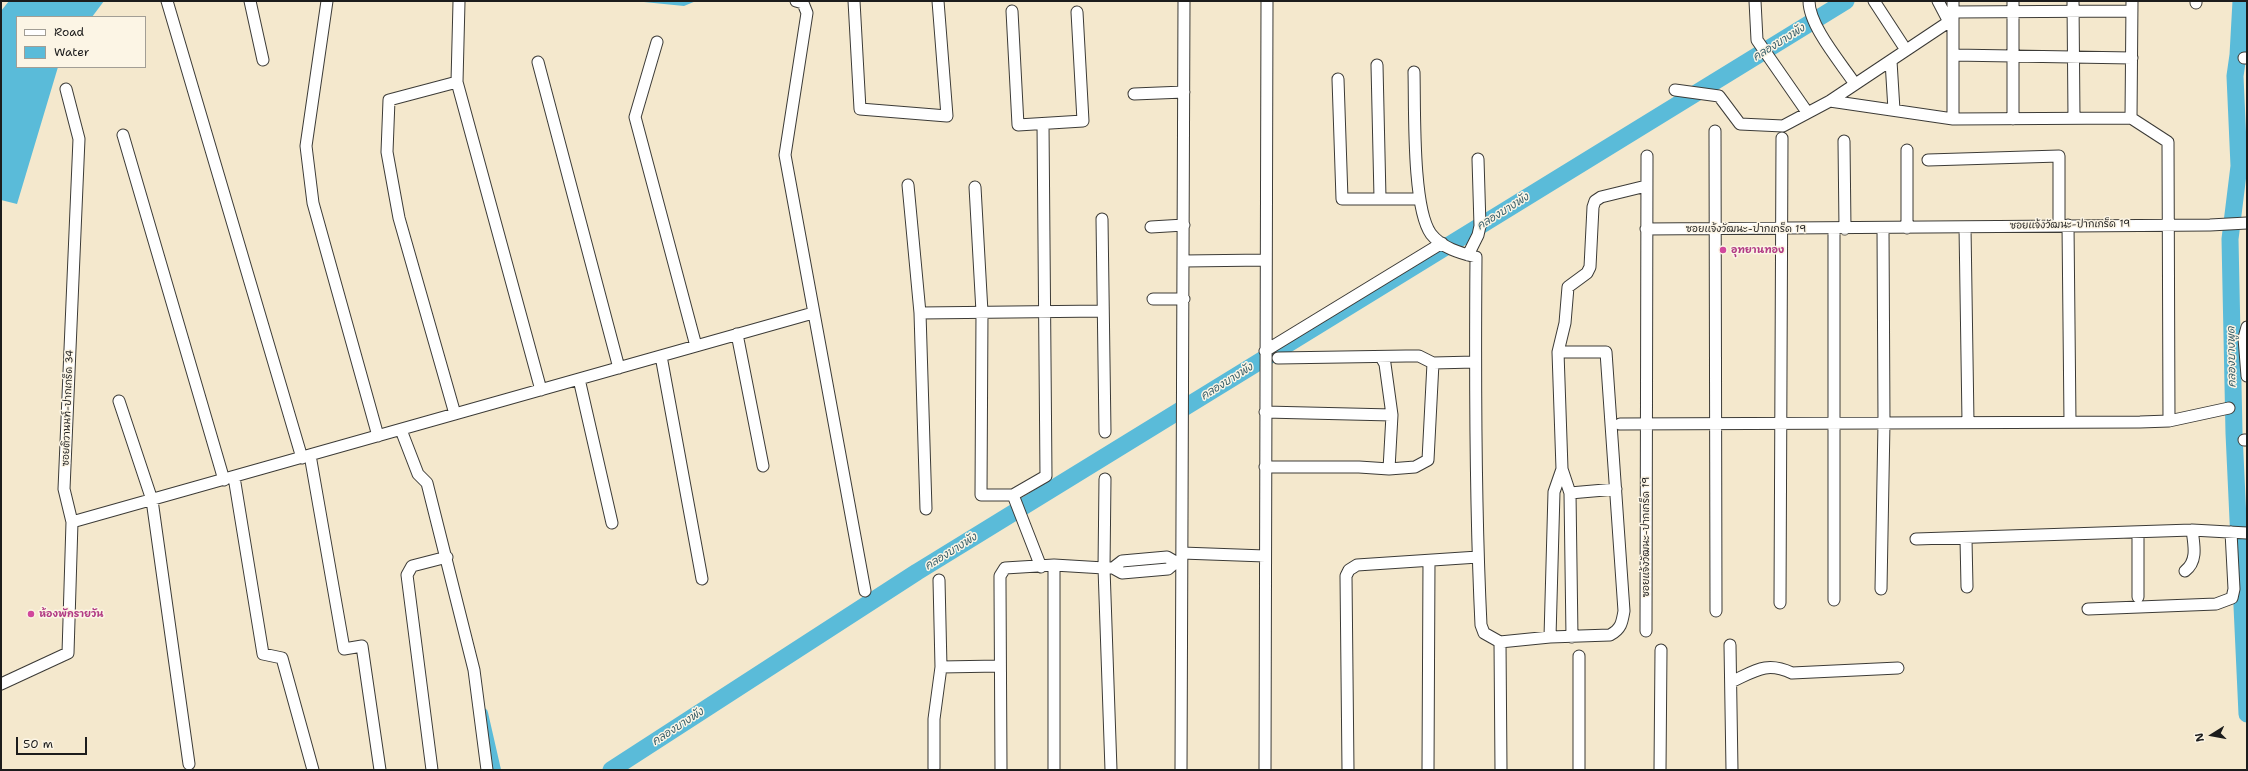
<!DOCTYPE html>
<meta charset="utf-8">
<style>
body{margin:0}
#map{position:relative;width:2248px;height:771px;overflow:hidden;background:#f4e8cd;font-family:"Shantell Sans",sans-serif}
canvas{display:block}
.frame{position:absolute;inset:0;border:2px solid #1c1c1c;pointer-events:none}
.legend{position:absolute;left:16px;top:16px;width:130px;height:52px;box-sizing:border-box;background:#fcf5e5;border:1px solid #a29e95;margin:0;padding:5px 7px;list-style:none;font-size:12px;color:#1c1c1c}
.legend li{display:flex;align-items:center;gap:8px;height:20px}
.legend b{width:20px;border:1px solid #a29e95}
.north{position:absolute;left:2192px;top:715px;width:40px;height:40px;-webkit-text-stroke:3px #fcf5e5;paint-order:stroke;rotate:259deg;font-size:11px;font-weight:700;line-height:16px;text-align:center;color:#1c1c1c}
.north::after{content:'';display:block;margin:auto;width:14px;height:18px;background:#1c1c1c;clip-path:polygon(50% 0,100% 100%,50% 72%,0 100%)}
.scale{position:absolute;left:16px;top:737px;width:71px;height:18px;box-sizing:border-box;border:2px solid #1c1c1c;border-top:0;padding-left:5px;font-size:12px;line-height:14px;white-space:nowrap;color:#1c1c1c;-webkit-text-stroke:3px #fcf5e5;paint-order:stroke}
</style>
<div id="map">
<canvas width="2248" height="771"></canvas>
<div class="frame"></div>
<ul class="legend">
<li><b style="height:5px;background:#fff"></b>Road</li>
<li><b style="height:11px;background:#5abbd9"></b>Water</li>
</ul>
<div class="north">N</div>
<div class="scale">50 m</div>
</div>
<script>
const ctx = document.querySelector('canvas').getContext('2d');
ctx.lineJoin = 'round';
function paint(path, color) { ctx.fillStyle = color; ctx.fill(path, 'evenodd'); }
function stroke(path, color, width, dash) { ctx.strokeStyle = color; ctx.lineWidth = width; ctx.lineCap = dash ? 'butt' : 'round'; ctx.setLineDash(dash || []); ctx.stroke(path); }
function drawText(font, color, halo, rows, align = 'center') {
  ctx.font = font + ' "Shantell Sans","Playpen Sans Thai",sans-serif'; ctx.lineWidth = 3; ctx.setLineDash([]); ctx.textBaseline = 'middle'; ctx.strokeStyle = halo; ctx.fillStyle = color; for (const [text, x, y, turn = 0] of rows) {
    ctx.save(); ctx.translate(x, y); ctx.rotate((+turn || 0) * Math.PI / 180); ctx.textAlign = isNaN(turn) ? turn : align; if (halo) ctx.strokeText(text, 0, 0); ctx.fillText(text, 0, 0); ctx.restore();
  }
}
paint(new Path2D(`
 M9,1H104L92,17H17V67H58L17,204L1,200V11Z
 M634,1H696L684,6Z`), '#5abbd9');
stroke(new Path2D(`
 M483,713L496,770`), '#5abbd9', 10);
stroke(new Path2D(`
 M2241,1L2238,55L2235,76L2239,166L2230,239L2234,433L2247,714
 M611,770L917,572L1846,1`), '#5abbd9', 17);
const street = new Path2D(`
 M167,1L302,458
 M250,1L263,60
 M327,1L306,146L313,203L378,436
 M796,1L803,3L807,13L785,155L865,591
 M854,1L860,109L947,116L938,1
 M1755,1L1757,40L1807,112
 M1809,1C1809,26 1841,63 1855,84
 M1874,1L1906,50
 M1938,1L1949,22
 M2013,1V119
 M2073,1L2074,118
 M2132,1L2131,118L2168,142L2169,421
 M2196,1V3
 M1012,11L1018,125L1083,121L1077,12
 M1953,12L2132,11
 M657,42L635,117L696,346
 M1953,55L2132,58
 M2244,58H2247
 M1891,61L1894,110
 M538,62L619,368
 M1377,65L1380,198
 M1414,72C1415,107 1412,208 1431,234C1442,248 1460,253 1476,257C1475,380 1475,502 1481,625L1484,633L1500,642L1550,637L1610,635C1621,629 1622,623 1624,611L1606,352H1558
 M1338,79L1342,199H1419
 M457,82L541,390
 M1675,90L1719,96L1740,124L1783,126L1830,101L1953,19
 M1134,94L1184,92
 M1830,101L1953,119L2131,118
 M1953,119V1
 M1715,131L1716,611
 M123,135L224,480
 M1844,141L1845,229
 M1907,150V228
 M1928,160L2059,156V225
 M908,185L920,313L926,509
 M975,187L982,312L981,495H1013L1046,476L1043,124
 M1102,219L1105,432
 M2068,225L2070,422
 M1151,227L1184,225
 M1965,227L1968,422
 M1646,229L2210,225L2247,223
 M1468,255L1478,235L1480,226L1478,159
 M1184,261L1266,260
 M1153,299H1184
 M920,313L1103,311
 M737,334L763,466
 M1265,351L1442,243
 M661,356L702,579
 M1381,357L1385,364L1392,415L1389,469
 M1278,358L1406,356H1419L1433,363L1475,362
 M2247,376L2244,338L2247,327
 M579,379L612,523
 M119,401L152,500L189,764
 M1265,412L1392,415
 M455,414L399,218L387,152L389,100L457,82L459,2
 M1620,424L2140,422L2169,421L2229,408
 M401,430L418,474L427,483L474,670L487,770
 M2244,440H2247
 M310,455L344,649L362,646L380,770
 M1265,467H1359L1389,469L1415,467L1428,460L1433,363
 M234,477L263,654L282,658L313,770
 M1105,479L1104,568L1111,770
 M1570,493L1616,489
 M1013,495L1041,567
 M72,522L813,313
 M1916,539L2192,530L2247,533
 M1966,539L1967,587
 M1182,553L1265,556
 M1054,565V770
 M1113,568L1122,573L1168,569L1175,563
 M2185,571C2198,561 2194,545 2192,530
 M1881,589L1884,423L1883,228
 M2138,597V532
 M1834,600V229
 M1780,603L1782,138
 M2088,609L2216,604L2232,598L2234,589L2231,532
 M1646,631L1647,156
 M1550,637L1554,492L1562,469
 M1572,637L1570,493L1562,469L1558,352L1565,323L1568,287L1587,273L1590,267L1593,207L1595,201L1601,197L1642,187
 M1500,642L1501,770
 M1730,645L1732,770
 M941,667L999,666
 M1731,682C1755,671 1766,661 1792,673L1898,668
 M1,684L68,653L72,522L64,489L79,139L66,89
 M934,768V719L941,667L939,580
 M1001,769L1000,584V576L1005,568L1054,565L1104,568H1113L1122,561L1167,557L1181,565
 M432,770L407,575L412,566L447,557
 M1181,770L1184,1
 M1265,770L1267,1
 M1348,770L1346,576L1349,570L1357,565L1478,557
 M1428,770L1429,561
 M1579,770V656
 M1660,770L1661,650`);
stroke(street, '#3c3b37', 13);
stroke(street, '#fff', 11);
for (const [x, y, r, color] of [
 [1723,250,4,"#d1479c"],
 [31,614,4,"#d1479c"]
]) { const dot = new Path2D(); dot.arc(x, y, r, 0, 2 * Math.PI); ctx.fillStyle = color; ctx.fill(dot); stroke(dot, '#fcf5e5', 1.5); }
drawText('10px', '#1c1c1c', '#fcf5e5', [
 ["ซอยแจ้งวัฒนะ-ปากเกร็ด 19",2070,225,-1],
 ["ซอยแจ้งวัฒนะ-ปากเกร็ด 19",1746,229],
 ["ซอยติวานนท์-ปากเกร็ด 34",68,408,-88],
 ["ซอยแจ้งวัฒนะ-ปากเกร็ด 19",1646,537,-90]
]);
drawText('bold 10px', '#b23c85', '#fcf5e5', [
 ["อุทยานทอง",1731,250],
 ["ห้องพักรายวัน",39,614]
], 'left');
drawText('italic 11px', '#355c68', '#fcf5e5', [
 ["คลองบางพัง",1779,43,-32],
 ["คลองบางพัง",1503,212,-32],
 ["คลองบางพูด",2232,357,-91],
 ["คลองบางพัง",1227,382,-32],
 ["คลองบางพัง",951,552,-32],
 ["คลองบางพัง",678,727,-33]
]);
</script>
